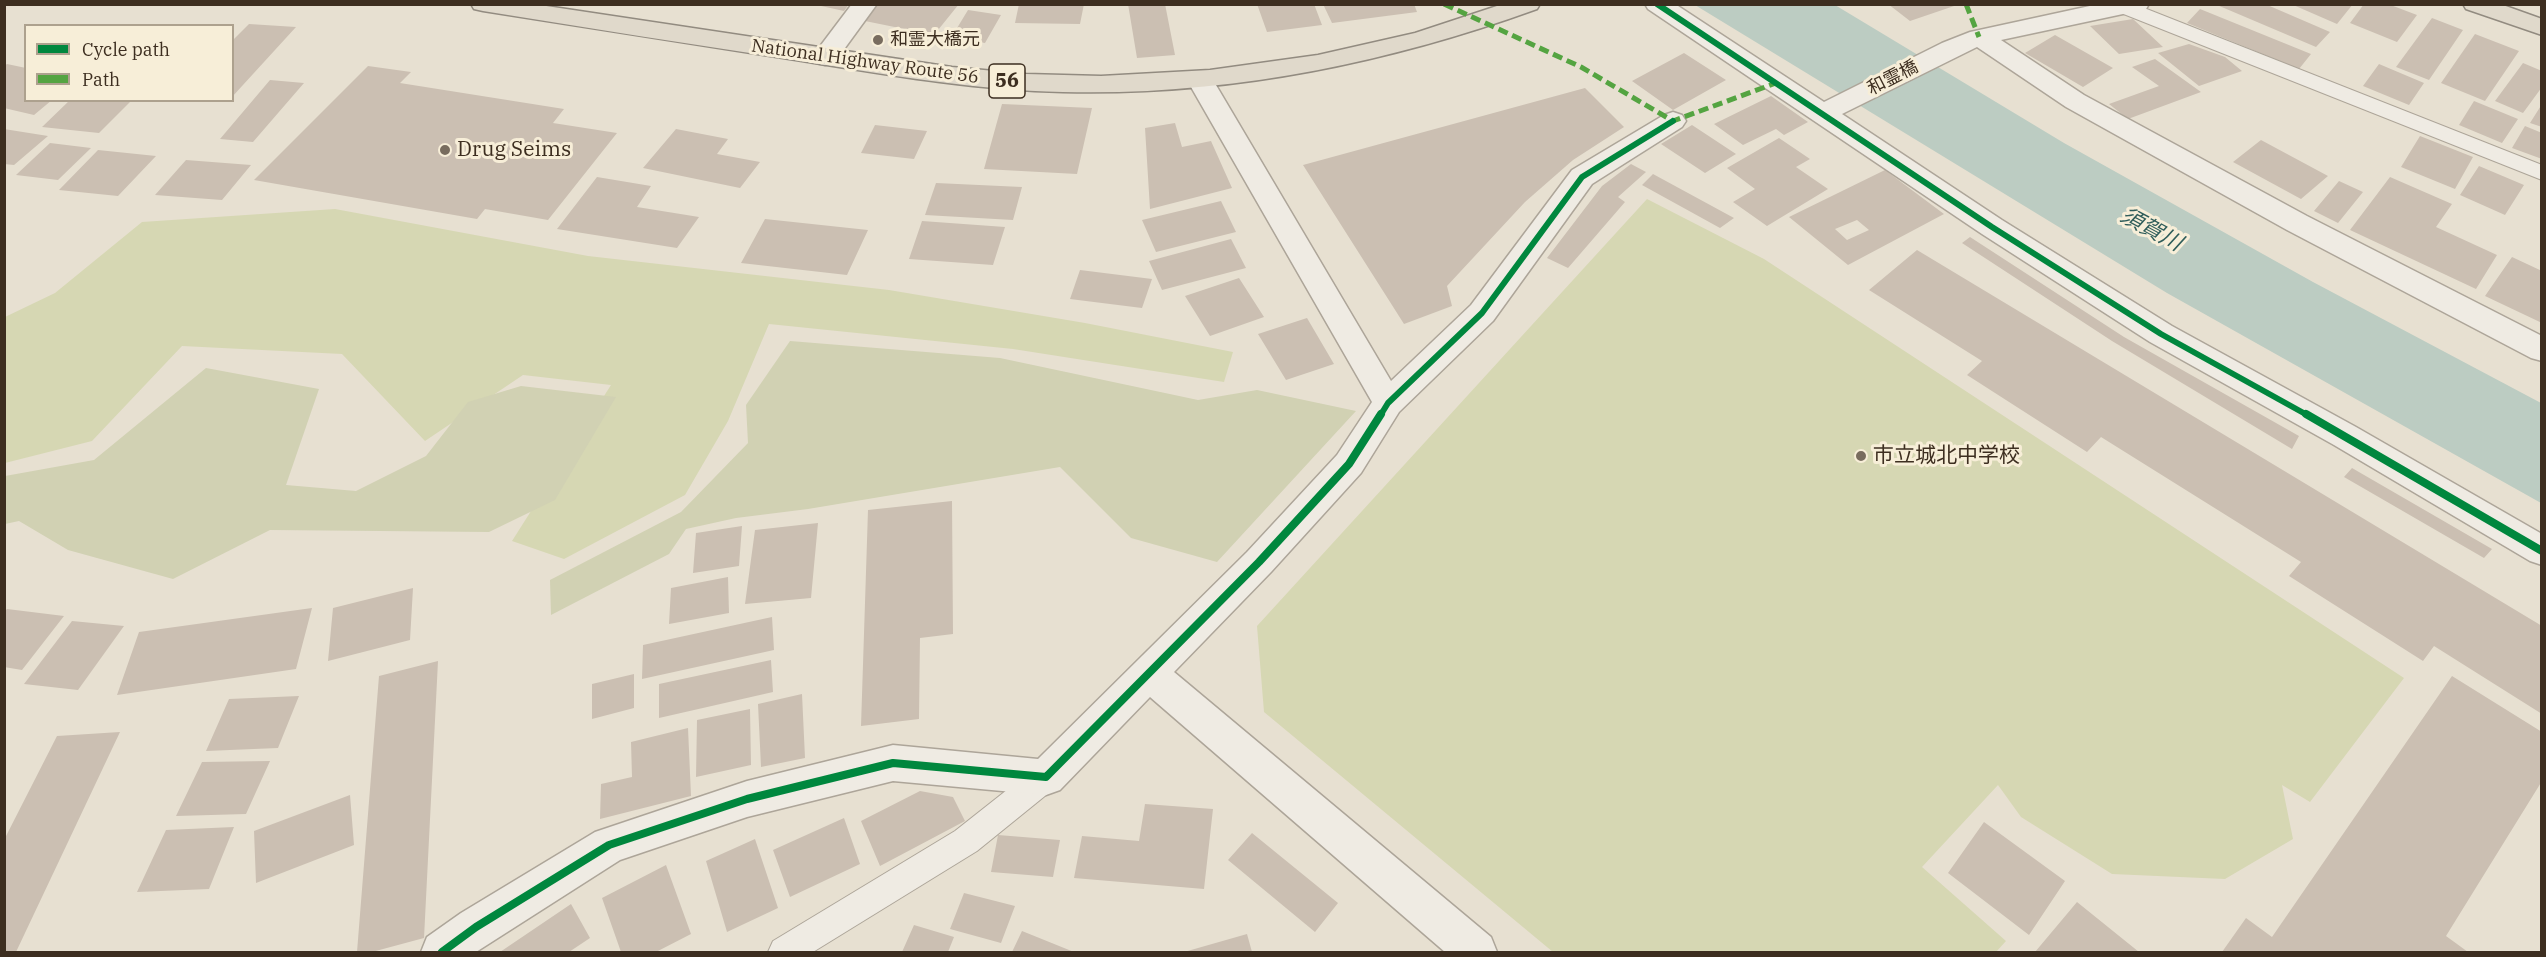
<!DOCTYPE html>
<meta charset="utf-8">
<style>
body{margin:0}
#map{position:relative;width:2546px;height:957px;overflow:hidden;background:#e7e0d1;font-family:"IBM Plex Serif",serif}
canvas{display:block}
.frame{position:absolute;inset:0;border:6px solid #3d2e20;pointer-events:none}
.legend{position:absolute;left:24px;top:24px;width:210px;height:78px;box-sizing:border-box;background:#f7eed8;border:2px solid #ada18e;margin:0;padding:8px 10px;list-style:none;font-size:18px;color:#3d2e20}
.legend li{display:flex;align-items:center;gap:12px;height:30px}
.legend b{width:30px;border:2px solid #ada18e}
</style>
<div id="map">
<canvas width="2546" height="957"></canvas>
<div class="frame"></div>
<ul class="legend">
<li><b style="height:8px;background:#00873e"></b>Cycle path</li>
<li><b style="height:8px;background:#54a441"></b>Path</li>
</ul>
</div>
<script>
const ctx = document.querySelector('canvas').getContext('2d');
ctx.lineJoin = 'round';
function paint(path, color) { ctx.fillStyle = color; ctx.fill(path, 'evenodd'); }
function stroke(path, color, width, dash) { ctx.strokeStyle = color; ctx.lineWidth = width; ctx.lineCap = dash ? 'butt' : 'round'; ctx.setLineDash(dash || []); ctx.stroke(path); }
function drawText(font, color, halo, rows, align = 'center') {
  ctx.font = font + ' "IBM Plex Serif","Noto Sans JP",serif'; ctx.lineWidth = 6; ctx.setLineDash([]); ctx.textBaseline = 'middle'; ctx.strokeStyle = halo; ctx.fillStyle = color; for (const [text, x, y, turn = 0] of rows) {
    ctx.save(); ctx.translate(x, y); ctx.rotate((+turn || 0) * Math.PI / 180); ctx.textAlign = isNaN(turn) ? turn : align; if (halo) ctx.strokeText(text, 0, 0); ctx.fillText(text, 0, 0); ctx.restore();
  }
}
paint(new Path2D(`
 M1647,199L1764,259L2404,678L2310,802L2282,785L2293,839L2225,879L2112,874L2021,817L1998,785L1922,867L2006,941L1996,952H1553L1264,712L1257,626Z
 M335,209L588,256L889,290L1085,323L1233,352L1224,382L1013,349L769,324L728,421L685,495L564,559L512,541L611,385L523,375L425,441L342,354L182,346L92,441L5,463V317L55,293L142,222Z`), '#d6d7b3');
paint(new Path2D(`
 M790,341L1000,358L1198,400L1257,390L1356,411L1217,562L1131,538L1060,467L808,509L736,518L686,529L669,554L551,615L550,580L681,512L748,443L746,405Z
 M206,368L319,389L286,485L356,491L426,456L468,402L521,386L616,397L555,500L489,532L270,530L173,579L68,550L19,521L5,524V476L94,460Z`), '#d1d1b3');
paint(new Path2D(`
 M1695,5H1835L2064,143L2313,282L2541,403V503L2167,293Z`), '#bcccc2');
paint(new Path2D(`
 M812,4H849L844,11Z
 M879,4H959L934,35L865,21Z
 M1019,4H1084L1080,24L1015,23Z
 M1128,4H1165L1175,55L1137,58Z
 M1257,4H1314L1322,25L1267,32Z
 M1323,4H1414L1417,12L1332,23Z
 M1888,4H1957V5L1910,21Z
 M2265,4L2330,32L2316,47L2217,5Z
 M2291,4H2353L2337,24Z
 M2364,4H2388L2417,15L2397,42L2350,23Z
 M2200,9L2311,54L2299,69L2187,23Z
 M968,10L1001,15L985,43L951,38Z
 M2432,18L2463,30L2429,80L2396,67Z
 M2133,19L2163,47L2119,54L2090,26Z
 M249,24L296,27L232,97V41Z
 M2475,34L2519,51L2485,101L2441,83Z
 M2055,35L2113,68L2083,87L2025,53Z
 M2189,44L2225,57L2242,71L2199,86L2158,53Z
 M1684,53L1726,80L1673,110L1632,81Z
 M2155,59L2201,92L2128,119L2109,104L2159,86L2132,67Z
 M2523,63L2542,71V87L2523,113L2495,101Z
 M7,64L26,68V100H52L34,115L4,108V66Z
 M2379,64L2424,83L2409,105L2363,86Z
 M368,66L411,72L400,83L564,109L553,123L617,133L548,220L485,209L477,219L254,180Z
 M270,80L304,83L253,142L220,139Z
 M1585,88L1624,127L1573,160L1525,202L1447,286L1452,306L1404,324L1303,165Z
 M1771,96L1808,122L1784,135L1776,129L1743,145L1714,124Z
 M70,100H132L99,133L42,127Z
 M2474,101L2518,119L2502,143L2459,125Z
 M1002,104L1092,108L1077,174L984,169Z
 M2542,104V127L2530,123Z
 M1175,123L1182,147L1211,141L1232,188L1150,209L1145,128Z
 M875,125L927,131L914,159L861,153Z
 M1692,125L1736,154L1705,173L1661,144Z
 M2525,126L2542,133V159L2512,148Z
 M4,129L48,136L14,165L4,164Z
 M676,129L728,139L717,154L760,162L740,188L643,168Z
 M2420,136L2473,157L2455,189L2401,167Z
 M1779,138L1810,159L1796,167L1828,189L1767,226L1733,202L1755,189L1727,168Z
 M2261,140L2328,176L2301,199L2233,162Z
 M50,143L91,148L58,180L16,175Z
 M98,150L156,156L118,196L59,190Z
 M186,160L251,165L222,200L155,195Z
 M1631,164L1646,172L1618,197L1625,202L1568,268L1547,258L1602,186Z
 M2479,166L2524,185L2505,215L2460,195Z
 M1885,170L1944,214L1848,265L1789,217ZM1857,220L1869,230L1847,240L1835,229Z
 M1653,174L1734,218L1720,228L1642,185Z
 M597,177L651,186L637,207L699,217L677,248L557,229Z
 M2390,177L2452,204L2436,227L2497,255L2476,289L2350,230Z
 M2339,181L2363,192L2338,223L2314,211Z
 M936,183L1022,187L1013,220L925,215Z
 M1221,201L1236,232L1156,252L1142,220Z
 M765,219L868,230L847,275L741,263Z
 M922,221L1005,227L993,265L909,259Z
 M1970,237L2124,337L2299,436L2292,449L2112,341L1962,243Z
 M1231,239L1246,268L1162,290L1149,261Z
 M1917,250L2542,626V714L2434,646L2423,661L2289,576L2301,562L2101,437L2087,452L1967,375L1982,361L1869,290Z
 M2512,257L2542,271V323L2485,296Z
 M1080,270L1152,279L1142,308L1070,299Z
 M1239,278L1264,317L1210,336L1185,296Z
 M1307,318L1334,364L1286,380L1258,334Z
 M2352,468L2492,549L2484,558L2344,477Z
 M952,501L953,634L920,638L919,719L861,726L868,510Z
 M818,523L811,598L745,604L755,530Z
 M742,526L739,566L693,573L696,533Z
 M728,577L729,613L669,624L671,588Z
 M413,588L410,640L328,661L333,608Z
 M312,608L296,669L117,695L139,632Z
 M7,609L64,616L22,670L4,667V612Z
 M772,617L774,650L642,679L643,645Z
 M72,621L124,626L78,690L24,684Z
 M771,660L773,692L659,718V684Z
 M438,661L424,938L372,952H357L379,676Z
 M634,674V708L592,719V684Z
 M2452,676L2542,732V781L2446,936L2468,952H2222L2246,918L2272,937Z
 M802,694L805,758L761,767L758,704Z
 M299,696L278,748L206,751L229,699Z
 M750,709L751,765L696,777L697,720Z
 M688,728L691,796L600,819L601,784L632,777L631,742Z
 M120,732L16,952H4V840L57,736Z
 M270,761L246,814L176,816L202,762Z
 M920,791L953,797L965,821L880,866L861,821Z
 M350,795L354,845L256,883L254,831Z
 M1145,804L1213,809L1204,889L1074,878L1082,836L1139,841Z
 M844,818L860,864L790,897L773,850Z
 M1984,822L2065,881L2029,935L1948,873Z
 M234,827L209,889L137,892L166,830Z
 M1252,833L1338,903L1315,932L1228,860Z
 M998,835L1060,840L1053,877L991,872Z
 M755,839L778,908L727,932L706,861Z
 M666,865L691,934L656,952H621L602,898Z
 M964,893L1015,906L1001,943L950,929Z
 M2077,902L2139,952H2035Z
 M571,904L590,938L569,952H500Z
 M914,925L954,937L948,952H902Z
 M1022,931L1074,952H1012Z
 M1247,934L1252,952H1184Z`), '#cbbfb2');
const service = new Path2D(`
 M2115,4H2134L2542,165V180L2116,11L2114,7Z
 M1046,763L1056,767L1061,777L1056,787L977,851L813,952H768L773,941L955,831L1036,767Z`);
const minor = new Path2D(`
 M852,4H877L834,63L825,65L816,63L812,57Z
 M1645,4H1675L1824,102L1942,43L1970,32L2099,4H2149L2146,9L2137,11L2001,40L2084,95L2307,216L2542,336V361L2531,358L2287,230L2066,107L1977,47L1842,114L2002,220L2172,326L2356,427L2542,534V565L2530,561L2334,445L2150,342L1982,234L1648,9Z
 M1200,72L1209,74L1213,80L1391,381L1471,305L1572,170L1664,115L1673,112L1682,115L1686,121L1682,127L1592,184L1493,321L1399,412L1361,473L1271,572L1174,672L1491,937L1497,952H1445L1150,697L1060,790L1046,795L893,781L747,817L620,860L476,952H421L427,937L461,913L595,832L747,781L893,745L1038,759L1247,552L1337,455L1372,402L1187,80L1191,74Z`);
const trunk = new Path2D(`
 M471,4H533L952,67L1026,74L1101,76L1210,70L1318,55L1415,33L1503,4H1540L1537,9C1385,64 1225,96 1063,92C975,90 888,75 802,61C695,45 589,28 483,11L474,9Z
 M2463,4H2500L2542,19V35L2466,9Z`);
stroke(service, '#ada599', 2);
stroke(minor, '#ada599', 3);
stroke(trunk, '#928b80', 3);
paint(service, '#efebe3');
paint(minor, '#efebe3');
paint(trunk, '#e0d9cb');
stroke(new Path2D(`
 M1444,4L1581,67L1673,121L1776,83
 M1966,4L1979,37`), '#54a441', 5, [10, 5]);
stroke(new Path2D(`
 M1657,4L1992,227L2161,334L2309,416
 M1380,416L1388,403L1482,313L1582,177L1673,121`), '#00873e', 6);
stroke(new Path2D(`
 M2306,414L2542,551
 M442,952L476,927L609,845L747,799L893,763L1046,777L1259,562L1349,464L1381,414`), '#00873e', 8);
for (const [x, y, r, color] of [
 [878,40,6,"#786c5e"],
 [445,150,6,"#786c5e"],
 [1861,456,6,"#786c5e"]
]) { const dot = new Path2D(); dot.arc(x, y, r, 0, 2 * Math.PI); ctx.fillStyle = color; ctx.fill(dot); stroke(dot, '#f7eed8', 2); }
drawText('18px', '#3d2e20', '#f7eed8', [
 ["和霊大橋元",890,40]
], 'left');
drawText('18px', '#3d2e20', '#f7eed8', [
 ["National Highway Route 56",865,62,8],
 ["和霊橋",1893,78,-27]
]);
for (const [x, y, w] of [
 [1007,81,36]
]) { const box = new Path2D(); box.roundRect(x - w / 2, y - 17, w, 34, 4.5); ctx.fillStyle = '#f7eed8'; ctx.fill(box); stroke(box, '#3d2e20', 1.5); }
drawText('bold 20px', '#3d2e20', null, [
 ["56",1007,81]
]);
drawText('21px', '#3d2e20', '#f7eed8', [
 ["Drug Seims",457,150],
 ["市立城北中学校",1873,456]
], 'left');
drawText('italic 22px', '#2f5d5a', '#f7eed8', [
 ["須賀川",2151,230,28]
]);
</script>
